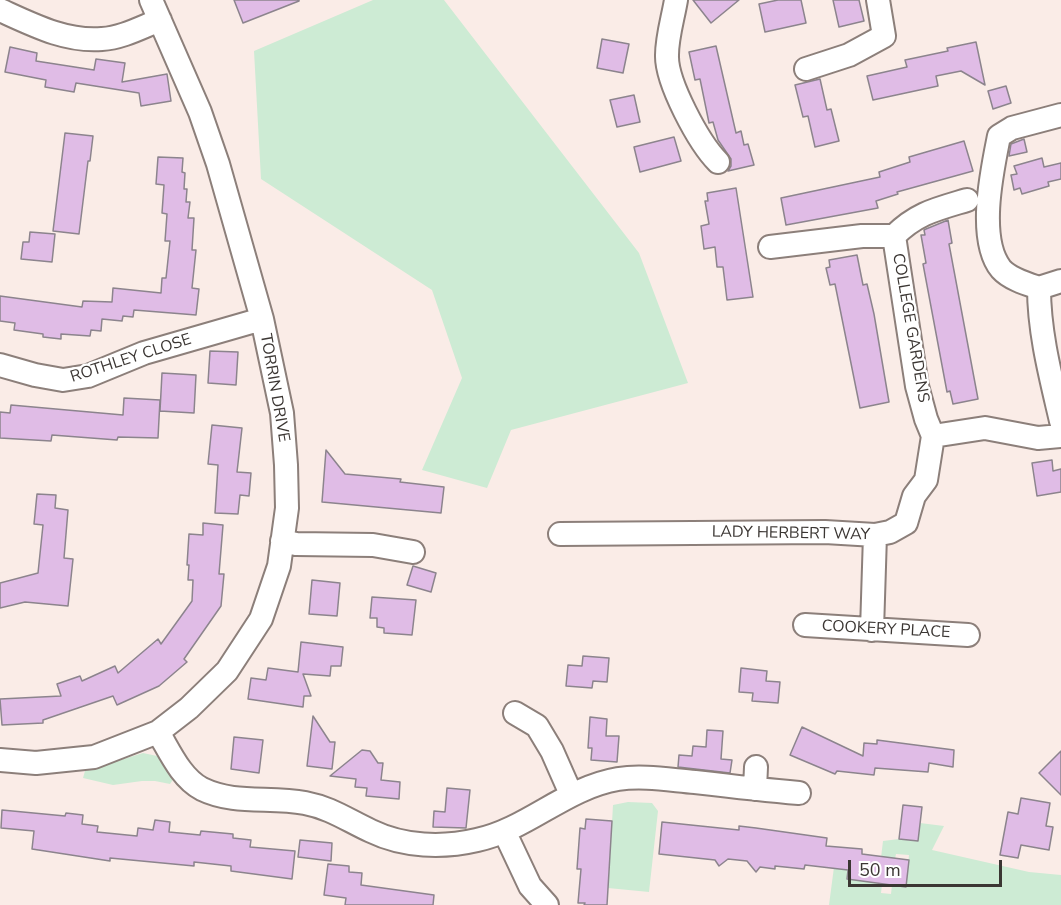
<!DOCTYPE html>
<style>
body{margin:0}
#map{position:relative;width:1061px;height:905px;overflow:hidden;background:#faece7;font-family:"Nunito Sans",sans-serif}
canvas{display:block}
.scale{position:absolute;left:848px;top:860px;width:154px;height:27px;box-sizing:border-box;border:3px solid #3b3633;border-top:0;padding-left:8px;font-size:18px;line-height:21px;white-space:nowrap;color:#3b3633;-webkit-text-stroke:4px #fff;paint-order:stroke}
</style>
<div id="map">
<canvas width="1061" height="905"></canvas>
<div class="scale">50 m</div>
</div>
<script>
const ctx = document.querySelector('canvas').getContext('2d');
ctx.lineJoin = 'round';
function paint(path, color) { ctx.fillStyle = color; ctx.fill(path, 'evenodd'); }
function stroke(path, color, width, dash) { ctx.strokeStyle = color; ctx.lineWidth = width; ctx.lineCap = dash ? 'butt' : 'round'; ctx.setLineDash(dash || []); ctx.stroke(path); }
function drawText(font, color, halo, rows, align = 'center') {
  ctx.font = font + ' "Nunito Sans",sans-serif'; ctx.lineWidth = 4.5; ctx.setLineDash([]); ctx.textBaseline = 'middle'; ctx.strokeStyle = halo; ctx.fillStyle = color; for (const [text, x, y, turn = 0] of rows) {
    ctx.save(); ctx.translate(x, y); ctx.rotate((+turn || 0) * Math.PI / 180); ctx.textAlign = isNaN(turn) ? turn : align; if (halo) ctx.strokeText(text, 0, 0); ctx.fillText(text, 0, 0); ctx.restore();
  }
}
paint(new Path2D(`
 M373,0H444L639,253L688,383L511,430L487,488L422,470L462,378L432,290L261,179L254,51Z
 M143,753L157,756L174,778L170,784L155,781H142L113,785L83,778L85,771Z
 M628,802L652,803L658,811L649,892L608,888L602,854L578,853L579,848L611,840L613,805Z
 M920,823L944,826L932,850L1029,872L1061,875V905H829L834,867L848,869L847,879L873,882L881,858L883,841L899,839L917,841ZM896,854L909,855L906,887L892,885L891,894L881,893L885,858L895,859Z`), '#cdebd4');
const building = new Path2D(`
 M234,0H299V1L243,23Z
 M693,0H739L711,23Z
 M778,0H801L806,23L765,32L759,4Z
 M833,0H859L864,21L839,27Z
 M602,39L629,44L623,73L597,68Z
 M976,42L985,85L961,71L936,76L938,86L873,100L867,76L907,67L905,60L948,51L947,48Z
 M716,46L736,133L741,131L744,145L748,144L754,165L728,171L731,166V159L718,140L713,122L709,123L700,79L695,80L689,52Z
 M10,47L37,53L36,61L94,70L96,59L125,63L122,82L167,74L171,101L141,106L139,93L76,83L74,92L45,87L46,80L5,72Z
 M820,79L827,110L831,109L839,141L815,147L808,116L803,117L795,85Z
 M1006,86L1011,103L993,109L988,91Z
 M634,95L640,122L617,127L610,100Z
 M65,133L93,136L90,161H88L79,234L53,231Z
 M674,137L681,161L640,172L634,147Z
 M1024,139L1027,152L1009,156L1011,144Z
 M964,141L973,171L897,192L898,194L876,201L878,208L786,225L781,198L880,177L879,172L910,162L909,157Z
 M158,157L183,158L182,172L185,173L184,189H187L186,202H190L188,218H194L192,250H196L192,288L199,289L196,315L134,310L133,317L123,316L122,321L102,319L101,331L91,330L90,336L61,334V339L43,337V334L14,330L15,323L0,321V296L82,307L83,301L112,302L113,288L161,293L162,278H166L170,241H165L167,214L162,213L164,185L156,184Z
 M1042,158L1044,167L1061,163V179L1048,182L1049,186L1022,194L1020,188L1014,190L1011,175L1017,174L1014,166Z
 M736,188L753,297L727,300L723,267H717L715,247L704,249L701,226L709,224L705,201H708L707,193Z
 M948,220L952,243L949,244L978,399L953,404L950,391L947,392L923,264L926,263L921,235H925L924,230L926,229Z
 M30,232L55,234L52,262L21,259L23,242H29Z
 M857,255L863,285L867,284L874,314L889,402L860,408L835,284L830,285L826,268L830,267L829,260Z
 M210,351L238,352L236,385L208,383Z
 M162,373L196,375L194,413L160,411Z
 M124,398L160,400L158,438L118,437L117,440L52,435L51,441L0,438V412L10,413L11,405L123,415Z
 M212,425L242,428L237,472L251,473L249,496L240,495L238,514L215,513L218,465L208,464Z
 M326,450L345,474L401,479L400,482L444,487L441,513L322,502Z
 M1052,460L1053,471L1061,469V492L1037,496L1032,463Z
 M37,494L56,495L55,508L68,510L64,558L73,559L68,606L25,602L0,608V583L38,573L43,525L34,524Z
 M203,523L223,525L219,574H224L221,606L184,659L187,662L159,686L117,705L113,696L43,720V723L2,725L0,699L61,696L57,684L80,676L82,681L115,666L118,673L158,639L161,644L192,601L193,580H188L189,565H187L189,534L203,535Z
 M413,566L436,573L431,592L407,585Z
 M312,580L340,583L337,616L309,614Z
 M372,597L416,600L412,635L384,633V628L377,627V618H370Z
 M301,642L343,647L341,666H331L330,676L303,674L311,696H304L303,707L248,699L251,678L266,680L268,668L298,672Z
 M583,656L609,658L607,682L593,681L592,688L566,686L568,665L582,666Z
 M741,668L767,671L766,681L780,682L778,703L752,701L753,693L739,692Z
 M313,716L330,742H335L332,769L307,766Z
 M590,717L607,719L606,736H619L617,762L591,760L592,748H588Z
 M802,727L863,756L864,743L877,744V740L954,750L953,767L929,763L928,772L875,768L874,775L837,771L835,774L790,755Z
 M707,730L723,731L721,759L732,760L730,773L678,767L679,755L692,756L693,746L706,747Z
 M234,737L263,740L259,773L231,769Z
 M362,750L370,751L378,763H383L381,780L400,782L399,799L366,796L367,788L355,787L356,779L330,776Z
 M1061,751V795L1039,773Z
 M447,788L470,790L466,828L433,827L434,811L445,812Z
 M1021,798L1050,803L1046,826L1053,827L1049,850L1021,845L1018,858L1000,855L1008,812L1018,814Z
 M903,805L922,807L918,841L899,839Z
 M2,810L65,816L66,813L83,815L82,824L98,826L97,832L137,836L138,828L153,830L155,820L170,822L169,832L200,835L201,831L233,834V838L251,840L250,847L295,851L292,879L231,871V866L194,862V866L110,858V861L32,849L34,831L1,828Z
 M586,819L612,821L607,905H584L585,903H578L581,869H577L580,828L585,829Z
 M662,822L739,830V826L756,828L827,838L826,846L862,849V854L909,860L906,887L847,879L848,870L805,865L804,869L775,866V869L760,867L756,872L747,861L728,859L719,866L715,860L659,854Z
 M300,840L332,843L331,861L298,857Z
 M328,864L349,866V872L362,873L361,885L434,895L433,905H345L346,898L324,895Z`);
paint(building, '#e0bce6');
stroke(building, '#8c848d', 1.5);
const minor = new Path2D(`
 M676,0C673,18 667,37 667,55C666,82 699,143 718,162
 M0,10C33,25 66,42 102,39C122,38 142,27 160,20
 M806,69L849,55L884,36L878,0
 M894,236C917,213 937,209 967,200
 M770,247L862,236H894L917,386L926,419L933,436
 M1061,281L1039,288C1039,333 1051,378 1061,421
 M1039,288C1027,284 1010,279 1001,269C977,239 992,171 999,136L1012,128L1061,115
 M0,365L35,375L63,380L88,376L144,353L262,319
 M560,534L825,532L875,535L890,532L906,523L914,496L926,480L933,436L985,428L1038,438L1061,436
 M282,541L296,544L373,545L413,552
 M805,625L968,635
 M872,630L875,535
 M515,713L537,726L552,751L571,794
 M158,732C170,752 181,778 202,789C235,805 270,796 305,803C331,808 347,820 371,831C404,847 443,848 477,840C528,829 565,788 618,779C643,775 670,780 695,782C729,786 764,790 799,793
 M0,760L36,763L94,757L158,732L189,708L227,671L261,619L279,566L287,508L286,465L282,413L262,319L218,164L200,112L151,0
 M755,789L756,767
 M505,833L530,886L547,905`);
stroke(minor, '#8c7f7a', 26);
stroke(minor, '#fff', 22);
drawText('16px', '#3b3633', '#fff', [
 ["COLLEGE GARDENS",910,328,80],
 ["ROTHLEY CLOSE",131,359,-18],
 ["TORRIN DRIVE",274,388,80],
 ["LADY HERBERT WAY",791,534,1],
 ["COOKERY PLACE",886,630,3]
]);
</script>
